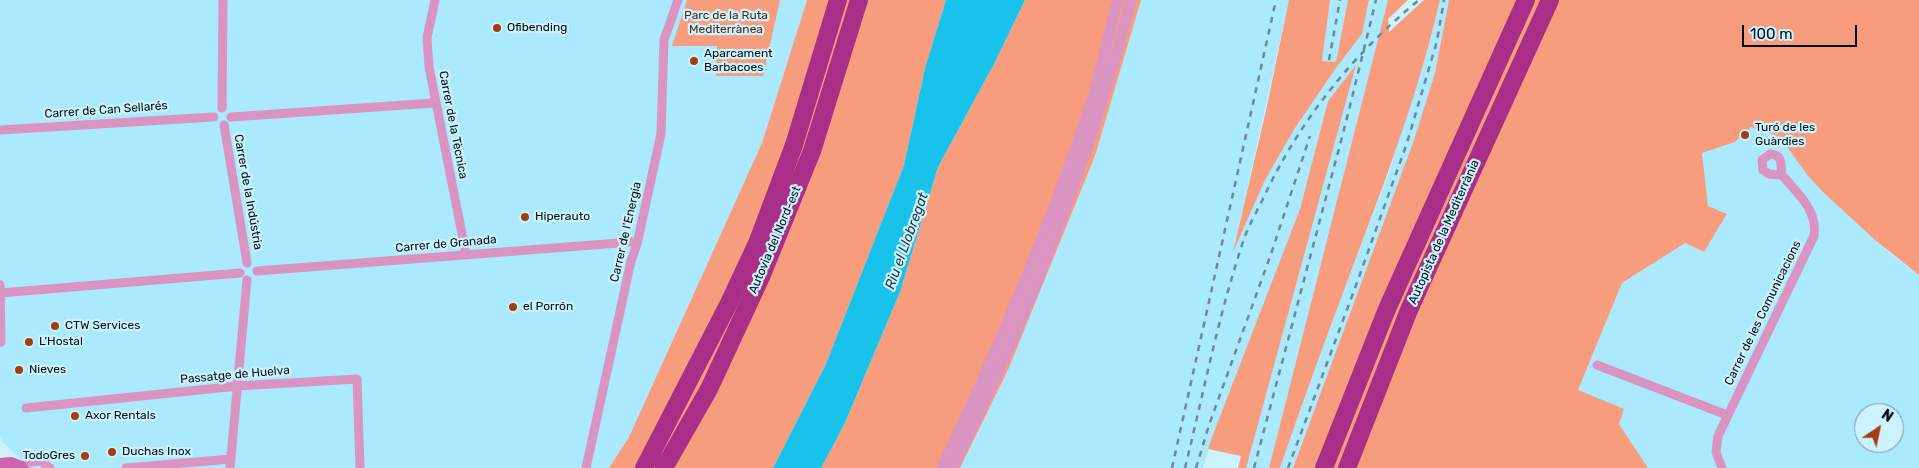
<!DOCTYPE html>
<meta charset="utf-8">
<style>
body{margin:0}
#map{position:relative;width:1919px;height:468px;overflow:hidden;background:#ccf2fe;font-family:Rubik,sans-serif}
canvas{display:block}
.north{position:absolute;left:1854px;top:403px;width:50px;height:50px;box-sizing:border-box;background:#ccf2fe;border:1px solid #7a97a1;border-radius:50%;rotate:34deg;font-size:14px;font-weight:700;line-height:20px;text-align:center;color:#000f15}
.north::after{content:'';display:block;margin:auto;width:18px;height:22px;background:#a23d10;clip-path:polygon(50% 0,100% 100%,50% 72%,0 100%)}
.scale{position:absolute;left:1742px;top:25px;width:115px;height:22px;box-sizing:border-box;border:2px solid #000f15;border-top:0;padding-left:6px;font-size:15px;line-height:18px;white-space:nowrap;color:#000f15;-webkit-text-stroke:4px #ccf2fe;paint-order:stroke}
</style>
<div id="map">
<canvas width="1919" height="468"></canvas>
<div class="north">N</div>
<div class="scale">100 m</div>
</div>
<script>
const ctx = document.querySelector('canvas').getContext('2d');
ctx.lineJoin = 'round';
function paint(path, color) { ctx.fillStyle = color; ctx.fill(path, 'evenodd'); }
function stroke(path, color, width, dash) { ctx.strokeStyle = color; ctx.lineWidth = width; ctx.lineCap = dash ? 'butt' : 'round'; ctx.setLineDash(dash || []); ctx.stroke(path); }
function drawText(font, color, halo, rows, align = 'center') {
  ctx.font = font + ' Rubik,sans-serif'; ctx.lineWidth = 4.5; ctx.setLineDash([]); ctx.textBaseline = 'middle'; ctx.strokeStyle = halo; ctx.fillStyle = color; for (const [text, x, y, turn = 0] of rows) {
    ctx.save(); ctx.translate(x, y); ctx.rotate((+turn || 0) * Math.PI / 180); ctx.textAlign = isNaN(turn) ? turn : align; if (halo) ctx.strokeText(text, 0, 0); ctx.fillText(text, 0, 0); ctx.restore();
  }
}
paint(new Path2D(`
 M0,0H807L762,143L629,437L609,468H31L2,442L0,437Z
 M1141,0H1289L1234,248L1265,180L1295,128L1336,68L1362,34L1369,0H1388L1269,468H1246L1356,66L1328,101L1300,209L1212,437L1203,468H960L1008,370L1095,156Z
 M1330,0H1348L1336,62L1322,61Z
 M1440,0H1449L1435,73L1414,140L1293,468H1280L1336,312L1389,172L1430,42Z
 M1751,127L1780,137L1808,176L1824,193L1892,255L1919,275V468H1648L1619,424L1578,390L1622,283L1685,243L1704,252L1727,215L1708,206L1702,153L1735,142ZM1864,413H1894V443H1864Z`), '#aae9fe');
paint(new Path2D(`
 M687,0H780L763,76H716L717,46H672Z
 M807,0H946L925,68L904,165L826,364L773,468H609L629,437L762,143Z
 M1025,0H1141L1095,156L1008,370L960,468H821L844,425L900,292L938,167L994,64Z
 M1289,0H1330L1322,61L1336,62L1348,0H1369L1362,34L1336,68L1295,128L1265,180L1233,252L1267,106Z
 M1388,0H1408L1388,19L1389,32L1424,0H1440C1419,92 1385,181 1352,269C1327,335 1303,401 1280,468H1269Z
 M1449,0H1919V275L1875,240L1824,193L1808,176L1780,137L1751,127L1735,142L1702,153L1708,206L1727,214L1704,252L1685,243L1622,283L1578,390L1624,409L1619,424L1648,468H1293L1414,140L1435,73Z
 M1356,65L1246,468H1238L1241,456L1208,449L1212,437L1300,209L1328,101Z`), '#f79c7c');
paint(new Path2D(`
 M946,0H1025L994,64L938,167L900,292L844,425L821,468H773L826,364L904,165L925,68Z`), '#18c2eb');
stroke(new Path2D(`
 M435,0L427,38L429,67L466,254
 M222,108L223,0
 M231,117L434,103
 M224,125L247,263
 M0,130L214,117
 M1770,154C1784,155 1780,165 1782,175L1769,174L1763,170L1762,160Z
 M257,271L632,242L637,244
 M0,285L1,342
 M0,293L240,273
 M1597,365L1727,415
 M26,408L238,386L357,379L360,468
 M20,467L31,462L41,461L50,468
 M126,468L231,459
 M230,468L247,280
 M586,468L631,261L637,244L661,134L664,40L678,0
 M1722,468L1716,452L1718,436L1814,236C1818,210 1797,193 1782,175`), '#da94c2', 9);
stroke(new Path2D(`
 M942,468C999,347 1052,224 1093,96C1103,64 1109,32 1118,0
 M953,468C975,421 998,374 1018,327C1063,221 1103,111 1131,0`), '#da94c2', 11);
stroke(new Path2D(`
 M0,465L11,464L21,468`), '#cd65ad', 14);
stroke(new Path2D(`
 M644,468L729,303L758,241L794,145L838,0
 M664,468L709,389L761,277L812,151L859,0
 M1324,468L1387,309L1526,0
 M1347,468L1409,310L1550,0`), '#a82e88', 18);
stroke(new Path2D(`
 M1329,60L1340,0
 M1172,468L1276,0
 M1185,468C1204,391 1219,312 1245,236C1250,223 1257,211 1263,199C1299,121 1353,54 1419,0
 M1196,468L1209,425L1271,254L1310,136
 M1254,468L1346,122L1376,0
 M1288,468L1355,288L1407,143L1437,41L1444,0`), '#6d8992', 2.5, [6, 6]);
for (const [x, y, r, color] of [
 [497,28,5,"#a23d10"],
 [694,61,5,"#a23d10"],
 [1745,135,5,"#a23d10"],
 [525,217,5,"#a23d10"],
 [513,307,5,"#a23d10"],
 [55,326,5,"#a23d10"],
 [29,342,5,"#a23d10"],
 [19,370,5,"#a23d10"],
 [75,416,5,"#a23d10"],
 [112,452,5,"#a23d10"],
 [85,456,5,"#a23d10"]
]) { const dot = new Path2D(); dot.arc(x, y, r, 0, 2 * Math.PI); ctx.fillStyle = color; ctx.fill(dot); stroke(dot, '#ccf2fe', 2); }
drawText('12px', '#592715', '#ccf2fe', [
 ["Parc de la Ruta",726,16],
 ["Mediterrànea",726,30]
]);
drawText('12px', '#000f15', '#ccf2fe', [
 ["Ofibending",507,28],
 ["Aparcament",704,54],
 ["Barbacoes",704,68],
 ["Turó de les",1755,128],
 ["Guàrdies",1755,142],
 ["Hiperauto",535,217],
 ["el Porrón",523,307],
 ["CTW Services",65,326],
 ["L'Hostal",39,342],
 ["Nieves",29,370],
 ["Axor Rentals",85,416],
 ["Duchas Inox",122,452],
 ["TodoGres",75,456,"right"]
], 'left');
drawText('12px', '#000f15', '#ccf2fe', [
 ["Carrer de Can Sellarés",106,110,-4],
 ["Carrer de la Tècnica",453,125,79],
 ["Carrer de la Indústria",248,192,80],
 ["Carrer de l'Energia",626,232,-77],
 ["Autopista de la Mediterrània",1444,232,-66],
 ["Autovia del Nord-est",775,240,-67],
 ["Carrer de Granada",446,244,-5],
 ["Carrer de les Comunicacions",1763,313,-64],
 ["Passatge de Huelva",235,375,-5]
]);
drawText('italic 14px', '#193841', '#ccf2fe', [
 ["Riu el Llobregat",907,241,-70]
]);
</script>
